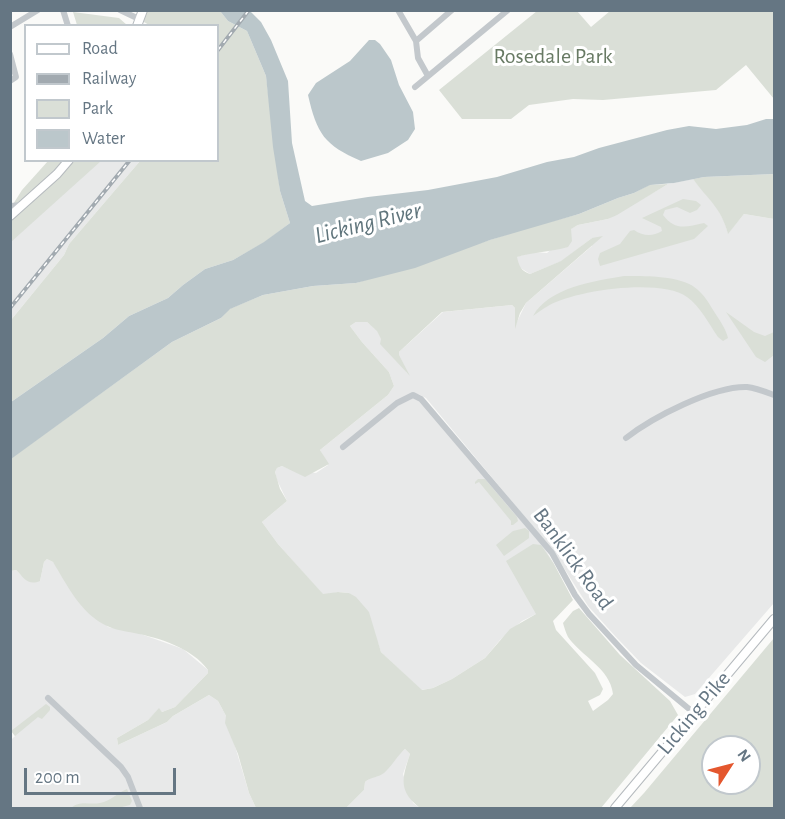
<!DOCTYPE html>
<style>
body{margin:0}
#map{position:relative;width:785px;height:819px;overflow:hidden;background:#fafaf8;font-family:"Alegreya Sans",sans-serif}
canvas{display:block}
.frame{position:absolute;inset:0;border:12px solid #657683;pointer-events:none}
.legend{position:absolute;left:24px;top:24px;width:195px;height:138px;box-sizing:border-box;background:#fff;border:2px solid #c1c8cd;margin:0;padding:8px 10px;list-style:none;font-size:18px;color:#657683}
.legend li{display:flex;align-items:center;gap:12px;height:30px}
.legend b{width:30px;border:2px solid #c1c8cd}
.north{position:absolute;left:701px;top:735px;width:60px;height:60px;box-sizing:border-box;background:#fff;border:2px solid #c1c8cd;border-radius:50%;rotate:54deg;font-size:16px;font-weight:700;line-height:24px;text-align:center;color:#657683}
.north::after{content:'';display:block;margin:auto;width:21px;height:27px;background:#e4572e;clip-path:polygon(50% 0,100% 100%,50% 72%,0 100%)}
.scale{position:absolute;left:24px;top:768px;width:152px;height:27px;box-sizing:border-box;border:3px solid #657683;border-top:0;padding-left:8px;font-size:18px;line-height:21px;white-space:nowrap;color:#657683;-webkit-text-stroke:4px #fff;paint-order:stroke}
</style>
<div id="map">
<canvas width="785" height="819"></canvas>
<div class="frame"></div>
<ul class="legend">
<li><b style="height:8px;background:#fff"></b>Road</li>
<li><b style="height:8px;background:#a2aab0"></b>Railway</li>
<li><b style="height:16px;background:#dadfd7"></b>Park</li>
<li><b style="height:16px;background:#bbc7cb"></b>Water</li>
</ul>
<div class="north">N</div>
<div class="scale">200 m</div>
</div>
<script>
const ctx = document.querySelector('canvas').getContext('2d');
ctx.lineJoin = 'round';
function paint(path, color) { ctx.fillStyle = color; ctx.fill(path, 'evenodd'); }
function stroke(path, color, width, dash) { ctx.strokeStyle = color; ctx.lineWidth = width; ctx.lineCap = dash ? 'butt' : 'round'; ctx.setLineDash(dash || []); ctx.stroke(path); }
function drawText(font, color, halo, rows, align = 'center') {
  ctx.font = font + ' "Alegreya Sans",sans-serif'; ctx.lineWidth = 6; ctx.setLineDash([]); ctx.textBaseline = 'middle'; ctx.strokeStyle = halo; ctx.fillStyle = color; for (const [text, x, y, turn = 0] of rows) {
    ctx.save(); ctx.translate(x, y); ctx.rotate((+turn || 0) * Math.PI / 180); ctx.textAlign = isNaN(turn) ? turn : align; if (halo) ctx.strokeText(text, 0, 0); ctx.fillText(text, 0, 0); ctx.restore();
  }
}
paint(new Path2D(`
 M69,161H140L69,244L64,255L11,320V216Z
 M693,179L716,206L724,221L728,233L744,214L774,219V603L695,694L685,697L641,663L616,637L588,606L553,551L426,398L418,394L464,454L545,549L554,564L536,614L522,621L500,640L485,658L452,679L433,688L421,690L381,652L374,632L349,593L339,592L323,595L278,544L262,522L287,501L277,480L275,472L277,468L282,466L292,470L316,473L328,465L320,450L388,395L394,386L389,372L362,342L350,326L356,322H367L377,330L408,374L398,355L399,352L443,312L512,305L515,308V326L526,303L592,246V238L562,261L530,274L519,267L516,257L533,252L547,253L570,233V229L578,225L608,219L668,184Z
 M47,559L53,562L108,627L138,633L183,649L208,670V673L175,707L162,712L159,709L148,720L117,738L118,745L167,722L173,716L209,695L218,701L226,716L249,793L256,808H11V740L15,736L11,730V571L16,570L21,575L40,581L44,562Z
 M405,749L410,754L403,774L413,803L420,808H346L364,790L365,782L372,777L383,773L396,757Z`), '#e8e9e9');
paint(new Path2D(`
 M143,11H220L228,21L247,31L266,76L280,191L290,223L265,242L233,260L205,269L183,285L168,298L129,316L103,338L11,402V320L64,255L69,244L140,161L218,160V26L149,25L139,19Z
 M537,11H577L591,27L610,11H774V99L746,65L716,90L603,100L573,99L529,105L511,119H462L439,90Z
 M73,12L119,18L127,25H77Z
 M48,161H101L11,242L10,209L22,190Z
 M774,174V219L744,214L728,234C721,207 708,200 693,179L704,177Z
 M668,184L617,215L608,219L578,225L571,229L572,241L568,247C550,252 534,252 517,257C519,266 521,271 530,274L561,261L592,238L603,236L526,303L520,313L515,329V308L512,305L442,312L399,352V355L410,376L380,344L381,339L377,331L367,322H356L350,326L362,342L389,372L394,386L388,395L320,450L329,464L305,477L282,466L277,468L275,472L280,489L287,501L262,522L278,544L323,594L338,592L349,593L356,597L369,612L381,652L422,690L433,688L452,679L485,658L510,629L536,614L506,561L533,544L541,545L554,564L573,600L553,621L556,630L595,673L603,689L600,695L588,701L593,711L608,700L613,694C610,668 581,656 568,637C566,633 564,627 563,623L573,611L579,608L620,655L670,701L678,715L601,808H420C398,791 402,778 410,754L405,749C397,756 392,766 384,773C379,777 371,777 365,782L364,790L346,808H256L249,793L238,754L225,723L226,716L218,701L209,695L173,716L167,722L118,745L117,738L148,720L159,708L162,712L175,707L208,673V670C192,648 160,638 134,633C125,631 115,630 107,626C81,614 67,585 53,562L47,559L44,562L40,581C28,586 24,578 16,570L11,571L10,459L172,342L221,318L229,309L263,295L313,286L356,283L527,228L579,214L618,198L634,193L649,185Z
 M683,199L696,201L701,205L697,210L690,213L677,207L665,210L663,215C675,231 686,227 704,223L708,226L694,239L600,266L598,259L600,253L620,244L630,231L634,230C643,236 652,237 662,231L661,227L642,218Z
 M624,276C644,276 683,275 698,290C705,296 710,305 715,313C720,321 726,329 728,338L723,341L718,337C709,324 700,306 687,297C661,278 575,290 548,306C542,309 538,313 533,316C549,287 595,281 624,276Z
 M726,312L754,332L765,336L774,332V355L765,362L756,357Z
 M478,479H485L517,517L518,521L513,525H511V521L479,482L475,484V482Z
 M525,528L529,531V538L504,556L496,545L513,531Z
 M774,638V808H630L644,793ZM713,747H749V783H713Z
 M46,704L50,707V710L42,719L38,717L15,736L11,731Z
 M127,789L132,801L130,805L118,808H71C80,800 89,805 100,803C111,801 117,793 127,789Z`), '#dadfd7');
paint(new Path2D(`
 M220,11H250L261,22L271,40L288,81L292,143L305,201L312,206L368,197L428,190L497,177L547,162L574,157L599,148L667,130L689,126L716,129L747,125L766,119H774V174L704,177L674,183L650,185L634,193L618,198L579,214L490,240L415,268L356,283L313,286L263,295L230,309L221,318L172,342L11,459V402L103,338L129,316L168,298L183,285L205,269L233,260L264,242L290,223L280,191L273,147L266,76L247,31L228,21Z
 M369,40H375L380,44L391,60L399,85L413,112L415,129L408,140L388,153L361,161C324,145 317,134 308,95L316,83L350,61Z`), '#bbc7cb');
const major = new Path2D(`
 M137,26L143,10
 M10,216L57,174L69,160
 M615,808L774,619`);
stroke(major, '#b5babe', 10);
stroke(new Path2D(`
 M63,10L68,26
 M120,10L139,19
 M398,10L416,41L418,58L428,76
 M10,27L38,10
 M416,41L452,10
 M10,54L16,77L10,81
 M415,87L508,10
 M10,206L23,205
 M626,438C653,417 713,386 747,387C756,388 766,392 774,395
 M343,447L397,403L413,395L421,399L552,553L575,595L589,614L636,665L694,713
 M48,698L121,767L128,777L140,808`), '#c3c8cc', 6);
stroke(major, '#fff', 8);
const rail = new Path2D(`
 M218,50L249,10
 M10,308L130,160`);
stroke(rail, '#a2aab0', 4);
stroke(rail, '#fff', 1.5, [4.5]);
drawText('22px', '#687a64', '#fff', [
 ["Rosedale Park",553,56]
]);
drawText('22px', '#657683', '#fff', [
 ["Banklick Road",573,559,54],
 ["Licking Pike",694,713,-50]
]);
drawText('italic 24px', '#60757c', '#fff', [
 ["Licking River",368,223,-14]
]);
</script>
